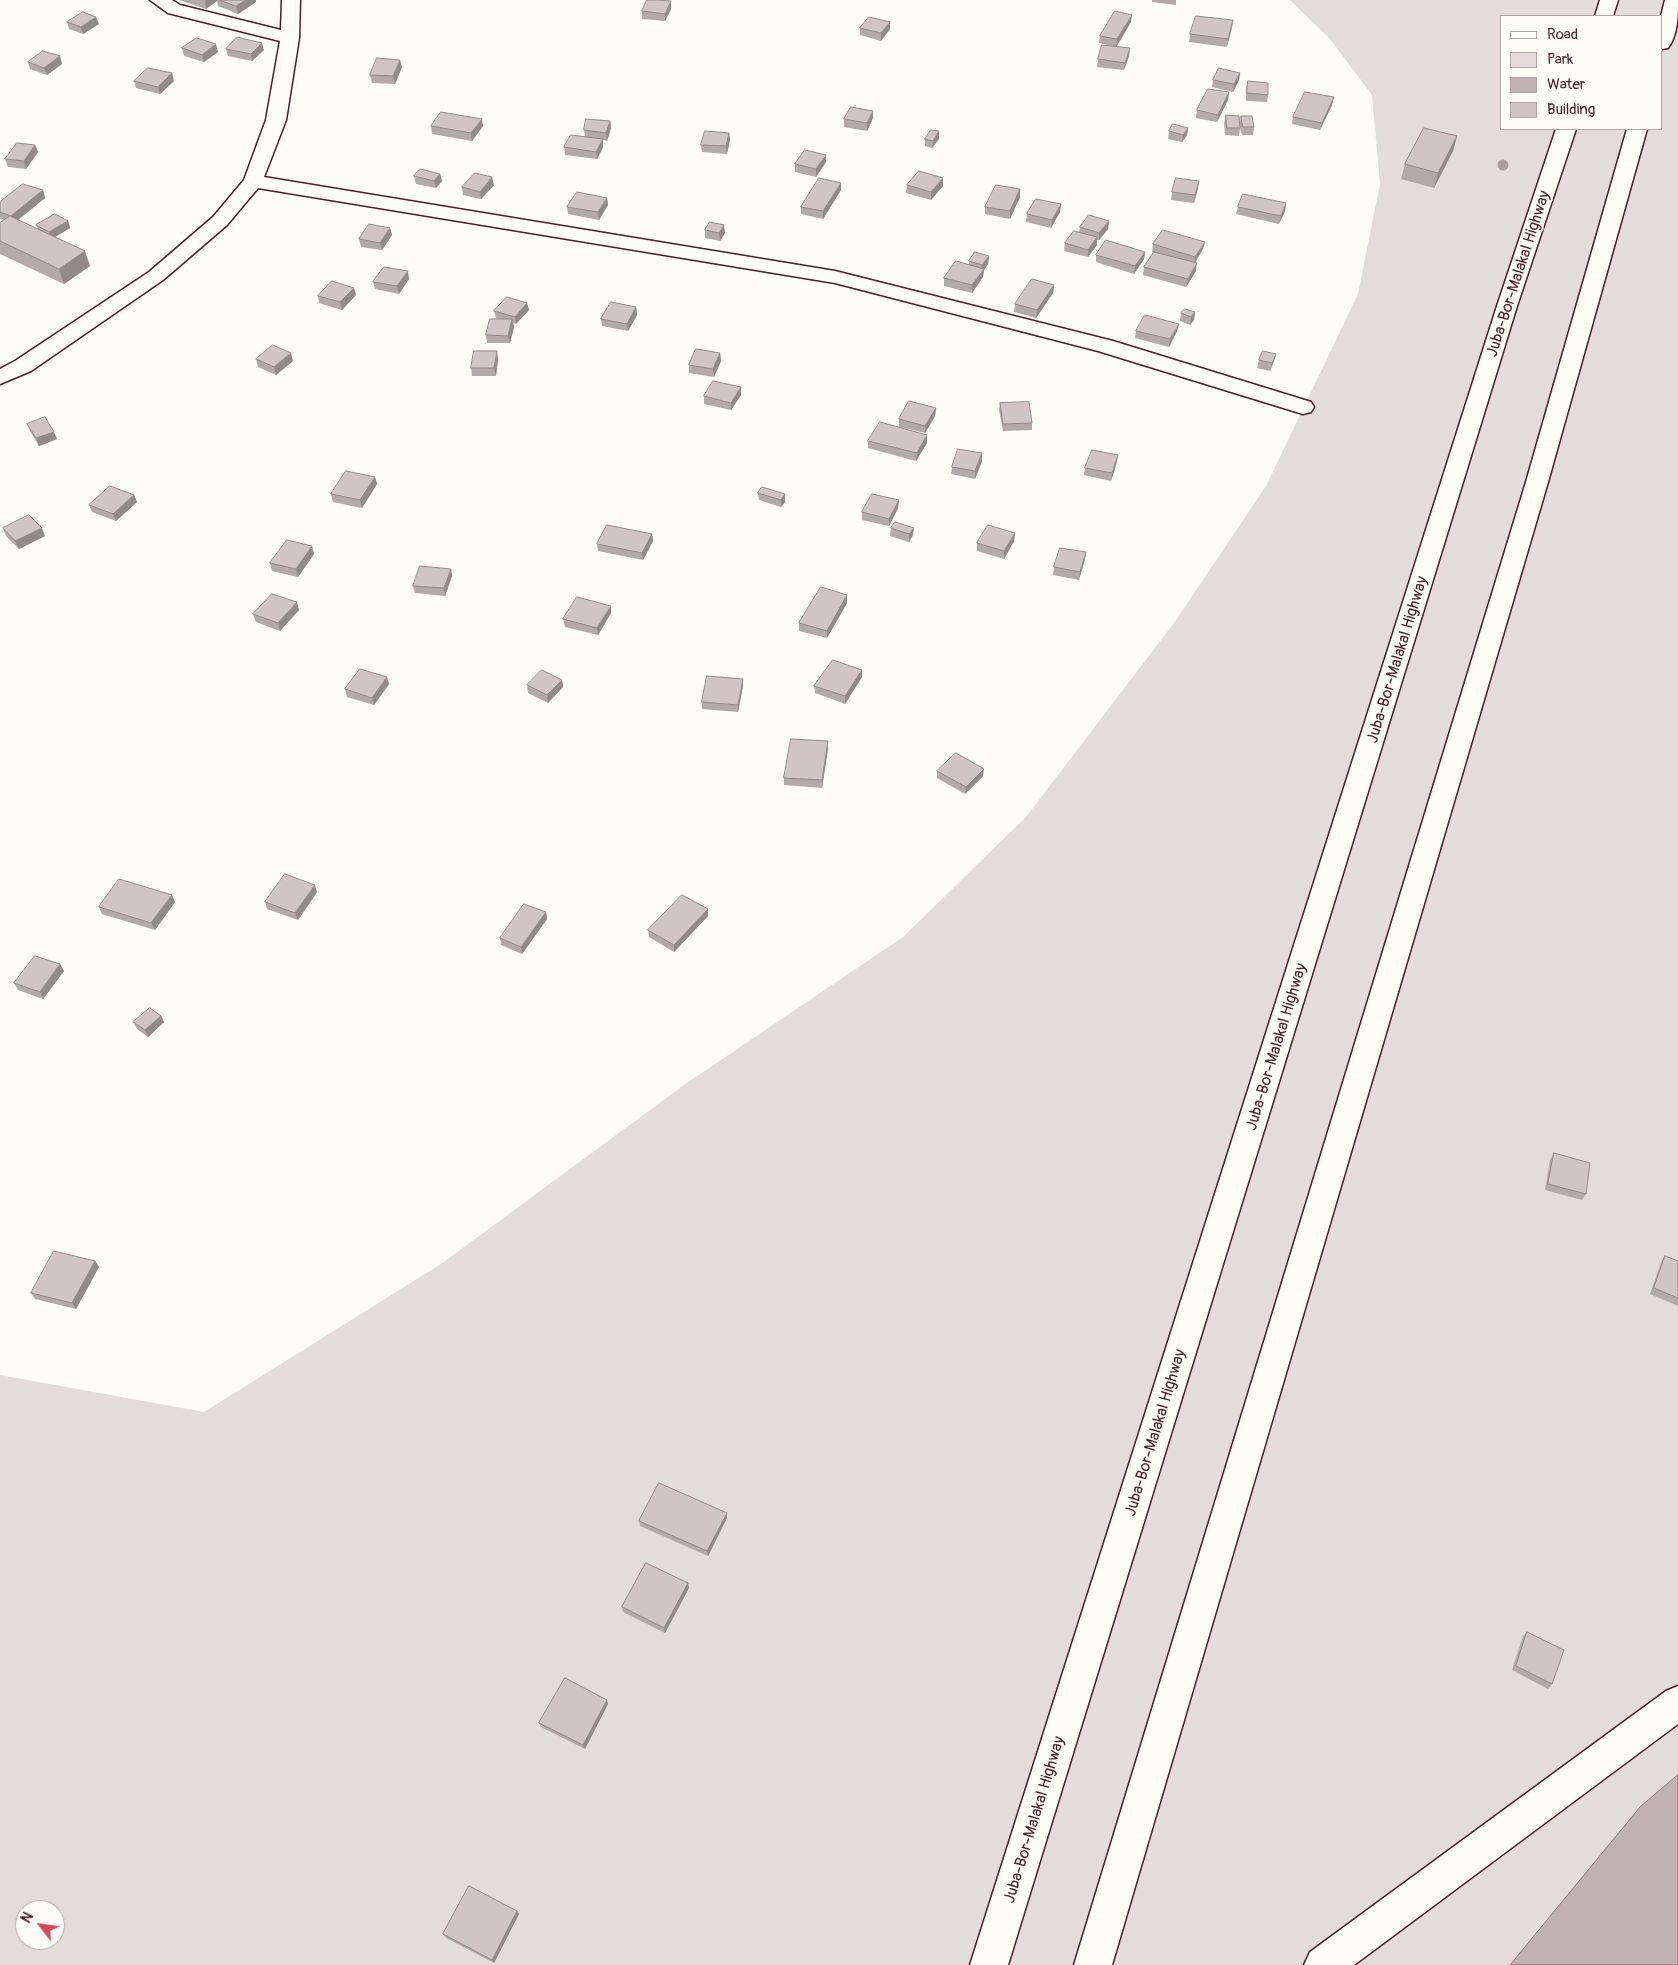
<!DOCTYPE html>
<style>
body{margin:0}
#map{position:relative;width:1678px;height:1965px;overflow:hidden;background:#fdfcf7;font-family:Pangolin,sans-serif}
canvas{display:block}
.legend{position:absolute;left:1500px;top:15px;width:162px;height:115px;box-sizing:border-box;background:#fdfcf7;border:1px solid #b5a4a5;margin:0;padding:6px 9px;list-style:none;font-size:15px;color:#4a1f2b}
.legend li{display:flex;align-items:center;gap:10px;height:25px}
.legend b{width:25px;border:1px solid #b5a4a5}
.north{position:absolute;left:15px;top:1900px;width:50px;height:50px;box-sizing:border-box;background:#fdfcf7;border:1px solid #b5a4a5;border-radius:50%;rotate:300deg;font-size:14px;font-weight:700;line-height:20px;text-align:center;color:#4a1f2b}
.north::after{content:'';display:block;margin:auto;width:18px;height:22px;background:#d1495b;clip-path:polygon(50% 0,100% 100%,50% 72%,0 100%)}
</style>
<div id="map">
<canvas width="1678" height="1965"></canvas>
<ul class="legend">
<li><b style="height:6px;background:#fdfcf7"></b>Road</li>
<li><b style="height:14px;background:#e3dcda"></b>Park</li>
<li><b style="height:14px;background:#c0b1b1"></b>Water</li>
<li><b style="height:14px;background:#d0c5c4"></b>Building</li>
</ul>
<div class="north">N</div>
</div>
<script>
const ctx = document.querySelector('canvas').getContext('2d');
ctx.lineJoin = 'round';
function paint(path, color) { ctx.fillStyle = color; ctx.fill(path, 'evenodd'); }
function stroke(path, color, width, dash) { ctx.strokeStyle = color; ctx.lineWidth = width; ctx.lineCap = dash ? 'butt' : 'round'; ctx.setLineDash(dash || []); ctx.stroke(path); }
function drawText(font, color, halo, rows, align = 'center') {
  ctx.font = font + ' Pangolin,sans-serif'; ctx.lineWidth = 4; ctx.setLineDash([]); ctx.textBaseline = 'middle'; ctx.strokeStyle = halo; ctx.fillStyle = color; for (const [text, x, y, turn = 0] of rows) {
    ctx.save(); ctx.translate(x, y); ctx.rotate((+turn || 0) * Math.PI / 180); ctx.textAlign = isNaN(turn) ? turn : align; if (halo) ctx.strokeText(text, 0, 0); ctx.fillText(text, 0, 0); ctx.restore();
  }
}
paint(new Path2D(`
 M1290,0H1678V1775L1640,1807L1510,1965H0V1375L204,1412L441,1264L684,1085L903,937L1026,817L1174,623L1266,486L1358,294L1380,184L1372,95L1330,39ZM1502,16H1662V129H1502ZM25,1910H55V1940H25Z`), '#e3dcda');
const water = new Path2D(`
 M1678,1775V1965H1510L1640,1807Z`);
paint(water, '#c0b1b1');
stroke(water, '#91777b', 1);
const minor = new Path2D(`
 M150,0H172L180,5L281,30L282,0H300L299,38L286,120L264,177L835,271L1113,341L1311,402L1314,407L1311,412L1303,414L1098,351L835,283L258,188L227,225L163,280L31,371L0,384V369L15,361L149,272L213,217L244,180L266,120L280,41L168,13Z
 M1678,1686V1724L1354,1965H1304L1310,1952L1666,1691Z`);
const highway = new Path2D(`
 M1600,0H1618L1613,16H1595Z
 M1665,0H1678C1678,15 1678,35 1668,48L1662,49L1661,16Z
 M1556,129H1576L1517,306L1008,1965H970L1497,306Z
 M1627,129H1647L1548,482L1112,1965H1074L1526,482Z`);
stroke(minor, '#4a1f2b', 3);
stroke(highway, '#4a1f2b', 3);
paint(minor, '#fdfcf7');
paint(highway, '#fdfcf7');
ctx.fillStyle = '#af9c9f';
for (const [x, y] of [
 [1503,165]
]) { ctx.beginPath(); ctx.arc(x, y, 5.5, 0, 2 * Math.PI); ctx.fill(); }
paint(new Path2D(`
 M179,0H256V2L238,14L218,6L217,1L206,9Z
 M1152,0H1176V5L1152,2Z
 M671,1V9L665,21L642,19V11Z
 M1233,20L1227,47L1189,42L1190,34Z
 M67,22L99,24L83,34L69,29Z
 M1131,22L1117,46L1129,56L1124,70L1097,67L1098,59L1112,46L1099,43L1100,36Z
 M860,28L890,29L881,41L860,35Z
 M182,48L218,52L204,62L184,56Z
 M226,49L264,50L252,61L228,56Z
 M28,62L62,64L47,75L30,69Z
 M402,67L395,84L372,83L370,75Z
 M1240,73L1239,80L1233,92L1212,87L1213,80Z
 M134,81H174L160,94L136,88Z
 M1248,81L1268,95L1267,102L1246,101V89Z
 M1229,92L1228,100L1217,122L1196,118L1197,110Z
 M1334,97L1332,105L1320,130L1292,124L1293,117Z
 M873,111V118L867,131L844,127V119Z
 M1226,115L1240,122L1241,116L1254,127L1253,135H1242L1240,128L1239,136L1225,135L1224,123Z
 M610,121L611,128L607,141L603,140V147L597,159L565,155L564,147L585,137L584,130Z
 M431,126H483L472,141L432,134Z
 M1188,128L1187,135L1182,142L1168,139L1169,131Z
 M729,133L730,140L727,154L702,152L701,145Z
 M1457,136L1453,151L1434,188L1401,179L1405,164Z
 M925,139H939L932,148L925,146Z
 M35,145L38,152L26,169L8,167L5,159Z
 M826,162L816,177L795,172V164Z
 M440,174L442,181L436,188L416,184L414,176Z
 M943,178V186L931,200L906,193L907,185Z
 M494,185L481,199L463,195L462,187Z
 M1198,188L1194,203L1171,200L1172,192Z
 M1020,189V197L1010,219L985,214V207Z
 M43,190L45,198L18,220L38,229L36,225L68,221L70,228L55,237L90,266L64,284L0,254V223L5,220L0,219V202Z
 M841,190L823,219L801,214V207Z
 M607,198L608,205L599,220L568,214L567,207Z
 M1286,203L1285,211L1279,224L1236,214L1238,207Z
 M1061,204L1060,212L1051,228L1026,222L1027,214Z
 M1109,221L1108,229L1099,240H1097V245L1088,257L1064,251L1065,243L1079,232L1080,227Z
 M390,228L392,235L382,250L361,247L359,239Z
 M705,230L725,233L720,241L705,238Z
 M1153,244L1203,249L1195,263L1196,271L1186,287L1143,275L1144,267L1153,252H1152Z
 M1145,252L1144,259L1134,274L1096,262V255Z
 M989,256L988,264L984,270L983,277L972,293L944,286V278L969,265V261Z
 M409,279L399,294L375,289L373,282Z
 M1054,285L1053,293L1036,318L1014,312L1015,304Z
 M356,295L342,310L319,303L318,296Z
 M527,303L529,310L516,324L513,323L514,327L510,343H487L486,335L498,319L496,318L494,311Z
 M636,307L637,315L628,331L602,326L601,319Z
 M1195,312L1194,320L1190,325L1180,321L1181,313Z
 M1136,331H1177L1169,347L1135,338Z
 M720,353L721,361L714,377L689,373V365Z
 M1276,354L1274,361L1270,371L1257,368L1259,360Z
 M256,359L293,361L276,375L258,367Z
 M498,359L496,376H472L471,368Z
 M741,387V395L731,410L704,404V396Z
 M1000,403L1032,423V430L1003,431L999,410Z
 M936,408L935,416L925,433L899,427V419Z
 M27,424L57,439L39,446L30,431Z
 M868,441L927,443L916,461L868,448Z
 M982,453V461L975,479L951,474L952,467Z
 M1117,462L1111,481L1084,475L1085,468Z
 M375,477L377,484L362,508L333,502L331,494Z
 M758,493L785,494V502L781,507L759,500Z
 M134,495L137,502L116,521L92,512L89,505Z
 M899,500L898,508L889,526L862,520V512Z
 M3,528L45,536L19,549L6,536Z
 M891,528L913,535L909,542L890,536Z
 M1015,533L1014,541L1004,559L977,551V543Z
 M652,534L653,541L643,560L598,551L597,544Z
 M1086,552L1085,559L1079,580L1053,575L1054,567Z
 M314,554L298,577L272,571L270,563Z
 M451,569L452,576L445,596L415,593L413,586Z
 M847,595V603L827,638L799,631V623Z
 M611,606V613L598,635L565,627L563,619Z
 M299,610L280,631L256,622L253,614Z
 M862,670V677L845,704L815,693L814,686Z
 M562,680L563,687L548,703L528,693L527,685Z
 M389,684L374,705L347,697L345,689Z
 M743,686L738,712L702,709V702Z
 M828,749L822,788L784,785V778Z
 M937,771L983,776L965,794L937,778Z
 M317,892L298,920L267,909L265,902Z
 M175,902L155,930L102,914L99,907Z
 M546,912L547,919L522,954L501,945L500,938Z
 M708,916L674,952L649,937L648,930Z
 M60,964L64,971L43,999L18,990L14,983Z
 M161,1016L164,1022L148,1037L137,1029L133,1022Z
 M1554,1153L1586,1194L1582,1200L1545,1190L1550,1160Z
 M1665,1256L1678,1261V1306L1650,1294L1661,1262Z
 M95,1261L99,1267L76,1309L35,1299L31,1293Z
 M727,1513V1518L708,1556L640,1526L639,1521Z
 M688,1583L689,1588L665,1633L623,1612L622,1607Z
 M1527,1632L1552,1684L1548,1689L1512,1670L1523,1636Z
 M608,1704L585,1749L541,1727L539,1723Z
 M517,1911L519,1914L494,1963L446,1938L443,1934Z`), '#b3a9a9');
paint(new Path2D(`
 M206,0H217V1L206,9L205,1Z
 M246,0H256V2L238,14L236,6Z
 M671,1V9L665,21V14Z
 M1132,15L1131,22L1116,47L1117,39Z
 M96,17L99,24L83,34L81,27Z
 M1233,20L1232,28L1227,47L1228,39Z
 M890,22V29L881,41V33Z
 M262,43L264,50L252,61L251,54Z
 M216,44L218,52L204,62L202,55Z
 M1130,48L1129,56L1124,70L1125,63Z
 M60,56L62,64L47,75L44,68Z
 M400,60L402,67L395,84L393,76Z
 M172,73L174,81L160,94L158,87Z
 M1240,73L1239,80L1233,92L1234,84Z
 M1229,92L1228,100L1217,122L1218,115Z
 M1334,97L1332,105L1320,130L1322,123Z
 M873,111V118L867,131V123Z
 M482,119L483,126L472,141L471,133Z
 M610,121L611,128L607,141L606,133Z
 M1188,128L1187,135L1182,142L1183,135Z
 M939,131V139L932,148L933,141Z
 M729,133L730,140L727,154L726,146Z
 M1457,136L1453,151L1434,188L1438,173Z
 M603,139V147L597,159L596,152Z
 M35,145L38,152L26,169L24,161Z
 M826,155V162L816,177V169Z
 M440,174L442,181L436,188L434,181Z
 M492,177L494,185L481,199L480,192Z
 M943,178V186L931,200V192Z
 M1199,181L1198,188L1194,203L1195,195Z
 M841,183V190L823,219V211Z
 M1020,189V197L1010,219V211Z
 M43,190L45,198L14,223L11,216Z
 M607,198L608,205L599,220L598,212Z
 M1286,203L1285,211L1279,224L1281,216Z
 M1061,204L1060,212L1051,228L1052,220Z
 M68,221L70,228L52,239L49,232Z
 M1109,221L1108,229L1099,240V233Z
 M724,225L725,233L720,241L719,233Z
 M390,228L392,235L382,250L380,243Z
 M1097,237V245L1088,257V250Z
 M1205,242L1203,249L1194,264L1195,257Z
 M85,251L90,266L64,284L59,269Z
 M1145,252L1144,259L1134,274L1135,266Z
 M989,256L988,264L984,270L983,277L972,293V285L981,272L982,265Z
 M1197,263L1196,271L1186,287L1188,279Z
 M408,271L409,279L399,294L397,286Z
 M1054,285L1053,293L1036,318L1037,310Z
 M354,288L356,295L342,310L340,302Z
 M527,303L529,310L516,324L515,317Z
 M636,307L637,315L628,331L627,324Z
 M1195,312L1194,320L1190,325L1191,317Z
 M512,319L514,327L510,343L508,336Z
 M1179,324L1177,331L1169,347L1170,339Z
 M497,351L498,359L496,376L494,368Z
 M291,353L293,361L276,375L274,367Z
 M720,353L721,361L714,377L713,369Z
 M1276,354L1274,361L1270,371L1272,363Z
 M741,387V395L731,410V403Z
 M936,408L935,416L925,433V426Z
 M54,432L57,439L39,446L36,438Z
 M927,435V443L916,461L917,453Z
 M982,453V461L975,479V471Z
 M1118,455L1117,462L1111,481L1112,473Z
 M375,477L377,484L362,508L360,500Z
 M785,494V502L781,507V500Z
 M134,495L137,502L116,521L113,514Z
 M899,500L898,508L889,526V519Z
 M42,528L45,536L19,549L15,541Z
 M914,528L913,535L909,542V534Z
 M1015,533L1014,541L1004,559V551Z
 M652,534L653,541L643,560L642,553Z
 M312,546L314,554L298,577L296,569Z
 M1086,552L1085,559L1079,580L1080,572Z
 M451,569L452,576L445,596L444,588Z
 M847,595V603L827,638V631Z
 M297,602L299,610L280,631L278,623Z
 M611,606V613L598,635L597,628Z
 M862,670V677L845,704V696Z
 M387,677L389,684L374,705L372,698Z
 M743,679V686L738,712V705Z
 M562,680L563,687L548,703L547,695Z
 M828,741V749L822,788V780Z
 M984,769L983,776L965,794L966,787Z
 M315,885L317,892L298,920L295,913Z
 M172,895L175,902L155,930L151,923Z
 M708,909V916L674,952V945Z
 M546,912L547,919L522,954L521,947Z
 M60,964L64,971L43,999L40,992Z
 M161,1016L164,1022L148,1037L145,1030Z
 M95,1261L99,1267L76,1309L72,1303Z
 M727,1513V1518L708,1556L707,1551Z
 M688,1583L689,1588L665,1633L664,1628Z
 M607,1700L608,1704L585,1749L583,1745Z
 M517,1911L519,1914L494,1963L492,1960Z`), '#928a89');
const building = new Path2D(`
 M220,0H246L236,6Z
 M647,0H658L671,1L665,14L642,11Z
 M1115,11L1132,15L1117,39L1100,36Z
 M83,12L96,17L81,27L67,22Z
 M1196,16L1233,20L1228,39L1190,34Z
 M869,17L890,22L881,33L860,28Z
 M237,37L262,43L251,54L226,49Z
 M197,38L216,44L202,55L182,48Z
 M1102,45L1130,48L1125,63L1098,59Z
 M43,51L60,56L44,68L28,62Z
 M377,58L400,60L393,76L370,75Z
 M148,68L172,73L158,87L134,81Z
 M1219,68L1240,73L1234,84L1213,80Z
 M1248,81L1268,83V95L1247,93Z
 M1208,89L1229,92L1218,115L1197,110Z
 M1305,92L1334,97L1322,123L1293,117Z
 M851,107L873,111L867,123L844,119Z
 M441,112L482,119L471,133L431,126Z
 M1226,115L1239,116L1240,128H1227Z
 M1241,116H1252L1254,127H1243Z
 M586,119L610,121L606,133L584,130Z
 M1173,124L1188,128L1183,135L1169,131Z
 M1424,128L1457,136L1438,173L1405,164Z
 M931,130L939,131L933,141L925,139Z
 M705,131L729,133L726,146L701,145Z
 M571,135L603,139L596,152L564,147Z
 M17,143L35,145L24,161L5,159Z
 M805,150L826,155L816,169L795,164Z
 M420,169L440,174L434,181L414,176Z
 M919,171L943,178L931,192L907,185Z
 M475,173L492,177L480,192L462,187Z
 M819,178L841,183L823,211L801,207Z
 M1176,178L1199,181L1195,195L1172,192Z
 M23,184L43,190L11,216L0,212V202Z
 M996,185L1020,189L1010,211L985,207Z
 M577,192L607,198L598,212L567,207Z
 M1243,194L1286,203L1281,216L1238,207Z
 M1036,199L1061,204L1052,220L1027,214Z
 M55,214L68,221L49,232L36,225Z
 M1089,215L1109,221L1099,233L1080,227Z
 M10,216L85,251L59,269L0,241V223Z
 M710,222L724,225L719,233L705,230Z
 M369,224L390,228L380,243L359,239Z
 M1163,230L1205,242L1195,257L1153,244Z
 M1074,231L1097,237L1088,250L1065,243Z
 M1106,240L1145,252L1135,266L1096,255Z
 M975,252L989,256L982,265L969,261Z
 M1154,252L1197,263L1188,279L1144,267Z
 M956,261L984,269L972,285L944,278Z
 M384,267L408,271L397,286L373,282Z
 M1032,279L1054,285L1037,310L1015,304Z
 M332,281L354,288L340,302L318,296Z
 M507,297L527,303L515,317L494,311Z
 M611,302L636,307L627,324L601,319Z
 M1185,309L1195,312L1191,317L1181,313Z
 M1145,315L1179,324L1170,339L1136,331Z
 M490,319H512L508,336L486,335Z
 M273,345L291,353L274,367L256,359Z
 M696,349L720,353L713,369L689,365Z
 M474,351H497L494,368H471Z
 M1263,351L1276,354L1272,363L1259,360Z
 M713,381L741,387L731,403L704,396Z
 M909,401L936,408L925,426L899,419Z
 M1029,402L1032,423L1003,424L1000,403Z
 M45,417L54,432L36,438L27,424Z
 M880,422L927,435L917,453L868,441Z
 M958,449L982,453L975,471L952,467Z
 M1092,450L1118,455L1112,473L1085,468Z
 M346,471L375,477L360,500L331,494Z
 M110,486L134,495L113,514L89,505Z
 M762,487L785,494L781,500L758,493Z
 M872,494L899,500L889,519L862,512Z
 M29,515L42,528L15,541L3,528Z
 M895,522L914,528L909,534L891,528Z
 M607,525L652,534L642,553L597,544Z
 M988,525L1015,533L1004,551L977,543Z
 M287,540L312,546L296,569L270,563Z
 M1060,548L1086,552L1080,572L1054,567Z
 M420,566L451,569L444,588L413,586Z
 M821,587L847,595L827,631L799,623Z
 M272,594L297,602L278,623L253,614Z
 M577,597L611,606L597,628L563,619Z
 M833,660L862,670L845,696L814,686Z
 M360,669L387,677L372,698L345,689Z
 M542,670L562,680L547,695L527,685Z
 M707,676L743,679L738,705L702,702Z
 M791,739L828,741L822,780L784,778Z
 M956,753L984,769L966,787L937,771Z
 M285,874L315,885L295,913L265,902Z
 M119,879L172,895L151,923L99,907Z
 M682,895L708,909L674,945L648,930Z
 M524,904L546,912L521,947L500,938Z
 M35,956L60,964L40,992L14,983Z
 M150,1008L161,1016L145,1030L133,1022Z
 M1554,1153L1590,1163L1586,1194L1548,1184Z
 M54,1251L95,1261L72,1303L31,1293Z
 M1665,1256L1678,1261V1298L1654,1288Z
 M659,1483L727,1513L707,1551L639,1521Z
 M646,1563L688,1583L664,1628L622,1607Z
 M1527,1632L1564,1650L1552,1684L1516,1666Z
 M565,1678L607,1700L583,1745L539,1723Z
 M469,1886L517,1911L492,1960L443,1934Z`);
paint(building, '#d0c5c4');
stroke(building, '#928a89', 1);
drawText('16px', '#4a1f2b', '#fdfcf7', [
 ["Juba-Bor-Malakal Highway",1519,274,-72],
 ["Juba-Bor-Malakal Highway",1398,660,-73],
 ["Juba-Bor-Malakal Highway",1277,1047,-73],
 ["Juba-Bor-Malakal Highway",1156,1433,-73],
 ["Juba-Bor-Malakal Highway",1035,1820,-73]
]);
</script>
